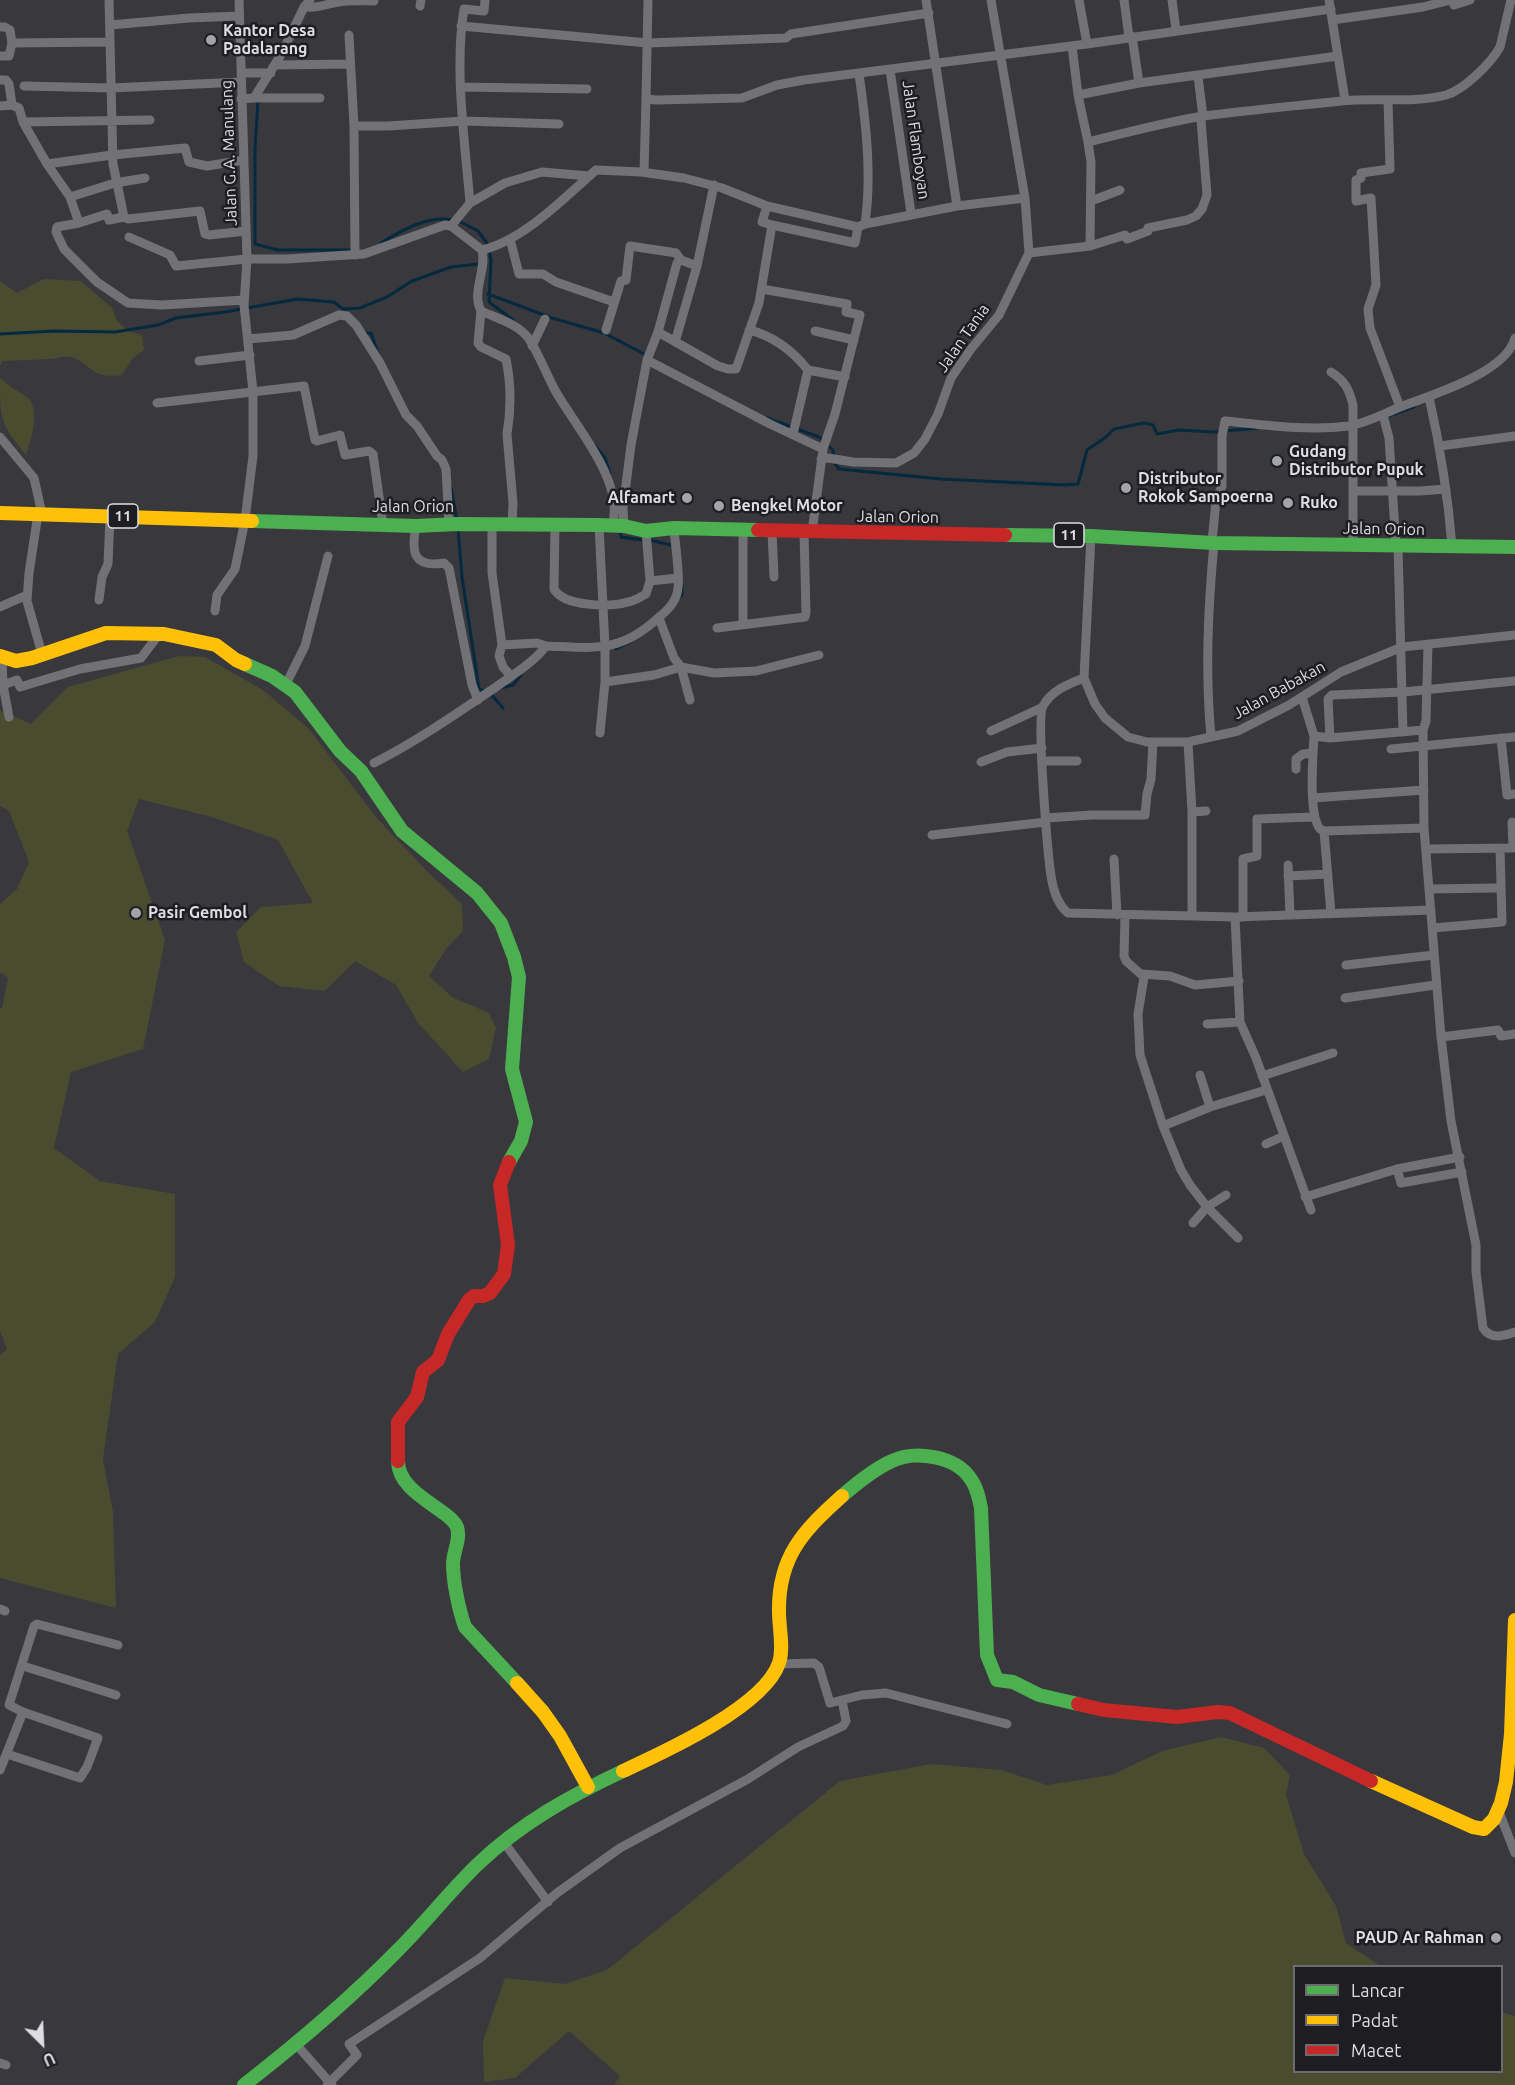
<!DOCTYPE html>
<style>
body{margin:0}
#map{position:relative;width:1515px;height:2085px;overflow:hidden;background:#38383d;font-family:Ubuntu,sans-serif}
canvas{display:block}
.legend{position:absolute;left:1293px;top:1965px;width:210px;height:108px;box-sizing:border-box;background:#1e1d22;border:2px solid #6a6a70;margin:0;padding:8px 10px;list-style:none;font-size:18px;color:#dddde4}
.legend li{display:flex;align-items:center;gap:12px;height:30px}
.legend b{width:30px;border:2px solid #6a6a70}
.north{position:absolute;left:12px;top:2013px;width:60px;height:60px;-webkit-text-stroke:4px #1e1d22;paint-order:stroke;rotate:156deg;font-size:16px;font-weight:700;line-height:24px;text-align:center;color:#dddde4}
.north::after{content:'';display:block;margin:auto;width:21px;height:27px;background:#dddde4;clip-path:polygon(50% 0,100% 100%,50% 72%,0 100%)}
</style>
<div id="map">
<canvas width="1515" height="2085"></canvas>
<ul class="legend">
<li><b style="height:8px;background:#4caf50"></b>Lancar</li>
<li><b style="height:8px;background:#ffc107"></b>Padat</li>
<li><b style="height:8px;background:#c62828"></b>Macet</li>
</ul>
<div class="north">U</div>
</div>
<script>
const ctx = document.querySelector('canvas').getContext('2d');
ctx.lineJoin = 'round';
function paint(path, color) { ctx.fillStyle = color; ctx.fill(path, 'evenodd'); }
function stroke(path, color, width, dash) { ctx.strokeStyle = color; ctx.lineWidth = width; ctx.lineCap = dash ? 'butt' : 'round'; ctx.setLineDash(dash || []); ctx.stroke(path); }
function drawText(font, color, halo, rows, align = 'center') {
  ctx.font = font + ' Ubuntu,sans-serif'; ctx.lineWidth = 5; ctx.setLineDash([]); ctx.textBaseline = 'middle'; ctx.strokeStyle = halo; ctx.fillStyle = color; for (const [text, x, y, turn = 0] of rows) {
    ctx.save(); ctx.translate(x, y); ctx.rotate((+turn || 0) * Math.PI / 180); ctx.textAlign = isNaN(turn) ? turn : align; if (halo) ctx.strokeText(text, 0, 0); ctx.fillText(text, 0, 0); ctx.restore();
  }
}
paint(new Path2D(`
 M44,279L81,281L112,308L117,321L130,332L142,335L144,350L132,359L122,375C90,380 91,362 70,357C63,355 57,359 51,359C35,360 19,360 3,361L0,366V281L17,293Z
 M0,378C8,386 17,390 27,397C41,408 31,441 26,455C0,423 0,420 0,378Z
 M179,656L205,657L263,690L309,729L375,816L428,872L462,904L463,931L446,949L429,976L452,997L489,1013L496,1028L489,1059L463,1072L418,1023L396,985L355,961L325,991L279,986L244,962L236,932L261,907L313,903L278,840L212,817L139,799L127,831L165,940L143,1049L71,1072L54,1148L100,1181L175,1194V1277L155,1322L118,1354L103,1459L113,1512L116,1608L0,1578V1355L7,1349L0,1331V1008H2L8,978L0,972V904L17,889L29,862L9,811L0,806V710L31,724L68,687Z
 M1221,1737L1264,1748L1290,1775L1286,1795L1304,1854L1336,1906L1346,1943L1380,1966H1294V2072H1502V2012L1515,2016V2085H614L620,2076L569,2031L515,2078L484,2082L483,2041L505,1978L565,1984L607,1970L840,1781L931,1764L1001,1770L1047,1785L1112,1775L1162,1751Z`), '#4a4c2f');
stroke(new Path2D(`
 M258,100L255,148V244L278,250H352
 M459,221L478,231L489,246
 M381,243C402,230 428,215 453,220
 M489,249L491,260L489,302L513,320
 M488,294L552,318L604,333L646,355
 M363,333H371L378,353
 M0,334L55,331L115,332L158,325L176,318L225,312L297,299L334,302L343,309L360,308L387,297L412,281L451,267L479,264
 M1386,417L1414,407
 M767,418L819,437L833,450L835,464L839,469L941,479L1064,485L1078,484L1087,450L1106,437L1114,429L1144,423L1153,425L1157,434L1179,430L1213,432L1259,428
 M595,446L605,458L610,474
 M451,488L457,520
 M458,529L462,577L479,689L484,691
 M620,530L621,537L643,540
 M650,540L671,545
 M679,598L682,594V585
 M616,649L630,642
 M500,688L513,685L521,675
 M490,693L503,708`), '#05293f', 3);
stroke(new Path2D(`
 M109,0L113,164L124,217L128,219L200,211L205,234L209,235L246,231
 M648,0L646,99L656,100L742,98L777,85L804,80L1087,44L1331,9
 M926,0L957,206L1025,198
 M1079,0L1087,44
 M1124,0L1129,37
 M1172,0L1176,30
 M1329,0L1345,100
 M1452,0L1454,5L1470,0
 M420,6L421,0
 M304,7C317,9 326,4 338,2C350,0 362,1 374,1
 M1332,20L1423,7L1451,0
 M110,25L189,18L239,16
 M461,26L648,43L786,38L791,34L929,13
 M0,27H5L10,30L12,43L9,56H0
 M349,35L354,126L355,255
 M1132,36L1139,83
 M12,43L110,42
 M1072,46L1078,95L1088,142C1126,133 1165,122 1204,116C1249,110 1295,106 1341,101C1376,97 1411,104 1446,95C1464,90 1491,63 1500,47L1511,0
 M275,65L350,64
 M890,70L911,213
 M241,73H271
 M0,80H6L9,84L12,105
 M24,86L111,88L241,82
 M461,87L587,89
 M1078,95L1139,83L1338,56
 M254,98H320
 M241,99L254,98L282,53L304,7L310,0
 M1388,100L1390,169L1361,173V178L1356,180V201L1371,198L1376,285L1368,309L1370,328L1400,407
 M0,106L12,105L19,108L23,122L47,164L70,197L79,223
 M23,122L150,120
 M354,126H388L464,121L559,124
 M1088,142L1091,162L1090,246
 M47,164L112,155L185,148L189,162L207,166L244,160
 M644,172L646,99
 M70,197L115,183L145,178
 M1091,201L1120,190
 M470,203L505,183L542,172L589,176
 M124,217L109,220L107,214L79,223L57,227L56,232L64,249L97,282L128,303L162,305L244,300
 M865,224L957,206
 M772,225L855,243L858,227L865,224C872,175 866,123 859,74
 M451,226L470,203C465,142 454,69 464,9L484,11L485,0
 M129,237L170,255L176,266L247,259H287L364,254L445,225L451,226L482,250C524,240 564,198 596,170L641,172L684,178L722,188L767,206L858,227
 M510,239L519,274H543L556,282L614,302
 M482,250C487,270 471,292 481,311C496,318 519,324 529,339C539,354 547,376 556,392C576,427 626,483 612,526
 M1029,253L1090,246L1125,235L1127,239L1148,231V228L1187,220L1196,216L1202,209L1207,195L1201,120L1203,117L1198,76
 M762,289L847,304L846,312L860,315L835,414L823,449L812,532
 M481,311L478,343L481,347L506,359C511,383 511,410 507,434L513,503L512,525
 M606,330L621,281L626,280L630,246L670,252L676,253L681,260
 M749,330C774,336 792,350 808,370L845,377
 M815,331L854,340
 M658,332L718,366L728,369H736L759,303L772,225L762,222L767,206
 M248,339L293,335L339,315L347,316L356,325L380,363L406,415L417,426L437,456L442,460L446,469L449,524
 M675,342L697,266L714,185
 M532,346L545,319
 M647,360L770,424L823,449
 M199,361L250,355
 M1331,372C1345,381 1349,389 1353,405V545
 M1429,397C1440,446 1448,496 1452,546
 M157,403L304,386L315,440L317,441L340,435L345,455L369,451L373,454L383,525
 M1383,415L1389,438L1396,546
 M793,434L808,370
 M0,437L34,478L42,514
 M1440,446L1515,436
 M821,459L828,458L853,462L896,463L914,453L925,439L938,414L951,378L971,349L999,315L1029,253L1025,198L991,0
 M1354,491H1420L1446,489
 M38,514L29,573L27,601L42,654
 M492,524V573L502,645L499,656L503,667L511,676
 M555,525L554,589C564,607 610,607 628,602C635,601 640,597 646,594L650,581L646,531
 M599,525L605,647V682L600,733
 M416,526C411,552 413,568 444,563L449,568L472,685L478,700
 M624,526L623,508L631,445L647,360L658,332L677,263L681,260L697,266
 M743,530V624
 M772,531L774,577
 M1091,536L1084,678L1095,704L1105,718L1128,737L1147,742H1188L1238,731L1289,705L1341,672L1402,647L1515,635
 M1212,542L1216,501L1222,486V436L1225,421C1266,425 1307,431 1349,426C1367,423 1383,414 1400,407C1431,395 1506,373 1515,338
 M1398,547L1403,732
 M650,581L678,578
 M99,600L102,577L108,564L110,516
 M0,607L27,595
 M215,611L217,595L235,569L245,520L253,456V392L244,305L247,259L239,0
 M659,618L674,658L681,667L690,700
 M717,628L805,617L806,613L804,532
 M1428,644L1426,721L1423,730L1424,828L1441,1037L1451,1121L1476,1245V1272L1483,1328C1491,1340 1503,1336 1515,1332
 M502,645L537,643L546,646C595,648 620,653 658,618C668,610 677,601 678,588C680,574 675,544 674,528
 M2,657L3,685L9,717
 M1084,678C1068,684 1051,691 1043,706C1036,717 1048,856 1051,876C1053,889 1058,905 1068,913L1235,917L1431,910
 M605,682L654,675L681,667L714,673L756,671L819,655
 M286,684L305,646L328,556
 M3,685L17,680L20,687L80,669L141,658L159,634
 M1302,697L1314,736L1330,738L1423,730
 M991,731L1041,708
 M1314,736C1313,757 1308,814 1320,829L1324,831L1424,828
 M1211,737C1205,671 1208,609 1214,543
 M1330,738L1328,699L1332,695L1403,692L1515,681
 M1501,738L1507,795L1515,794
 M1188,742L1192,812V916
 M1391,749L1515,737
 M1043,761H1077
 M981,762L1007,752L1042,748
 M374,763C417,741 456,714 496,687C514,674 533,663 546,646
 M1296,769V759L1303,754L1313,753
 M1313,798L1424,790
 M1192,812L1206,811
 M1046,818L1092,815H1145L1147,794L1151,779L1153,742
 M1324,831L1331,914
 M932,835L1046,822
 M1426,849L1513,848L1512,822
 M1114,859L1117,915
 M1288,865L1290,915
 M1288,876L1328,874
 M1429,889L1496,888
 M1125,915L1124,956L1126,961L1144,977L1138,1014L1140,1055L1163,1126L1181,1170L1190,1185L1207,1207L1238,1238
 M1235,917L1240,1022L1256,1058L1311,1210
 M1243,917V859L1257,856V819L1314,817
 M1433,928L1502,922L1500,848
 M1346,965L1434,955
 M1142,974L1170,976L1195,985L1239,981
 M1345,998L1435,985
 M1207,1024L1240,1022
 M1441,1037L1498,1030L1501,1036L1515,1034
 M1200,1075L1210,1107
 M1262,1076L1333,1053
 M1163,1126L1210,1107L1266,1090
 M1266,1144L1284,1136
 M1397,1169L1460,1157
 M1305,1197L1397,1169L1401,1183L1462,1172
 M1193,1223L1207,1207L1226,1195
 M0,1609L5,1611
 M779,1664L814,1663L819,1667L830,1703L862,1695L886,1693L1007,1724
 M23,1666L116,1695
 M7,1754L80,1778L87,1767L98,1738L23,1712L9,1705L34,1626L37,1624L118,1645
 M0,1770L23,1712
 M1499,1812L1515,1853
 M503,1841L548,1902
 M295,2043L332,2085
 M0,2063L6,2065
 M327,2085L357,2055L349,2044L480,1958L557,1893L620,1848L748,1779L798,1747L843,1726L846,1721L842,1700`), '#727176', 9);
stroke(new Path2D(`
 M252,521L416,526L457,524L599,525L624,526L646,531L674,528L758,530
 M1005,535L1091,536L1214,543L1515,547
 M245,664L272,676L295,692L340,751L361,771L402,831L477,893L501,923L514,957L519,977L512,1069L526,1122L521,1141L509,1162
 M398,1461C398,1486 427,1500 445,1514C449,1517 455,1522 457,1527C461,1539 453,1552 453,1564C453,1582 459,1610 465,1627L517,1683
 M842,1496C857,1483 874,1469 892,1461C915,1450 955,1456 970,1478C977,1487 979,1498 981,1508L987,1655L997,1680L1013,1682L1039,1695L1078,1704
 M244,2085C298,2043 350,1999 398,1950C426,1922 450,1891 478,1864C521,1823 570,1796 623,1771`), '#4caf50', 14);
stroke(new Path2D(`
 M0,513L252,521
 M0,656L16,661L32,658L106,633L164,634L216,645L236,660L245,664
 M517,1683L543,1712L560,1736L588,1787
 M623,1771C664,1752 764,1707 779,1663C784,1648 779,1628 779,1612C778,1557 803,1531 842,1496
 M1371,1781L1473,1827L1484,1829L1494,1819L1501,1803L1506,1782L1511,1734L1515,1620`), '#ffc107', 14);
stroke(new Path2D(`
 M758,530L1005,535
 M398,1461V1422L417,1397L423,1372L438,1360L448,1334L469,1300L474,1296H483L490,1293L504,1274L508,1245L500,1185L509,1162
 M1078,1704L1104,1710L1177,1717L1218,1712L1230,1713L1371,1781`), '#c62828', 14);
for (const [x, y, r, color] of [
 [211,40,6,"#a3a3aa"],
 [1277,461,6,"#a3a3aa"],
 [1126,488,6,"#a3a3aa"],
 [687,498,6,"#a3a3aa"],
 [1288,503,6,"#a3a3aa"],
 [719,506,6,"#a3a3aa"],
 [136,913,6,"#a3a3aa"],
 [1496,1938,6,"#a3a3aa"]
]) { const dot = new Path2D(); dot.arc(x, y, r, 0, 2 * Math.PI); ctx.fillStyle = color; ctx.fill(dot); stroke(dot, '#1e1d22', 2); }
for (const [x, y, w] of [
 [123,516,30],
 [1069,535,30]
]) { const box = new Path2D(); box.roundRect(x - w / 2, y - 12, w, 24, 4.5); ctx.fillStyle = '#1e1d22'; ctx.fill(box); stroke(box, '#dddde4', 1.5); }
drawText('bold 15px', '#dddde4', null, [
 ["11",123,516],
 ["11",1069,535]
]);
drawText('bold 16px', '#dddde4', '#1e1d22', [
 ["Kantor Desa",223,31],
 ["Padalarang",223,49],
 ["Gudang",1289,452],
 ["Distributor Pupuk",1289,470],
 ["Distributor",1138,479],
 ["Rokok Sampoerna",1138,497],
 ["Alfamart",675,498,"right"],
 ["Ruko",1300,503],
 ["Bengkel Motor",731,506],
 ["Pasir Gembol",148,913],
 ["PAUD Ar Rahman",1484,1938,"right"]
], 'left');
drawText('16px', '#dddde4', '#1e1d22', [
 ["Jalan Flamboyan",916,140,82],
 ["Jalan G.A. Manulang",229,153,-92],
 ["Jalan Tania",963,338,-55],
 ["Jalan Orion",413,507],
 ["Jalan Orion",898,517,1],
 ["Jalan Orion",1384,529,1],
 ["Jalan Babakan",1279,690,-29]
]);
</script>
